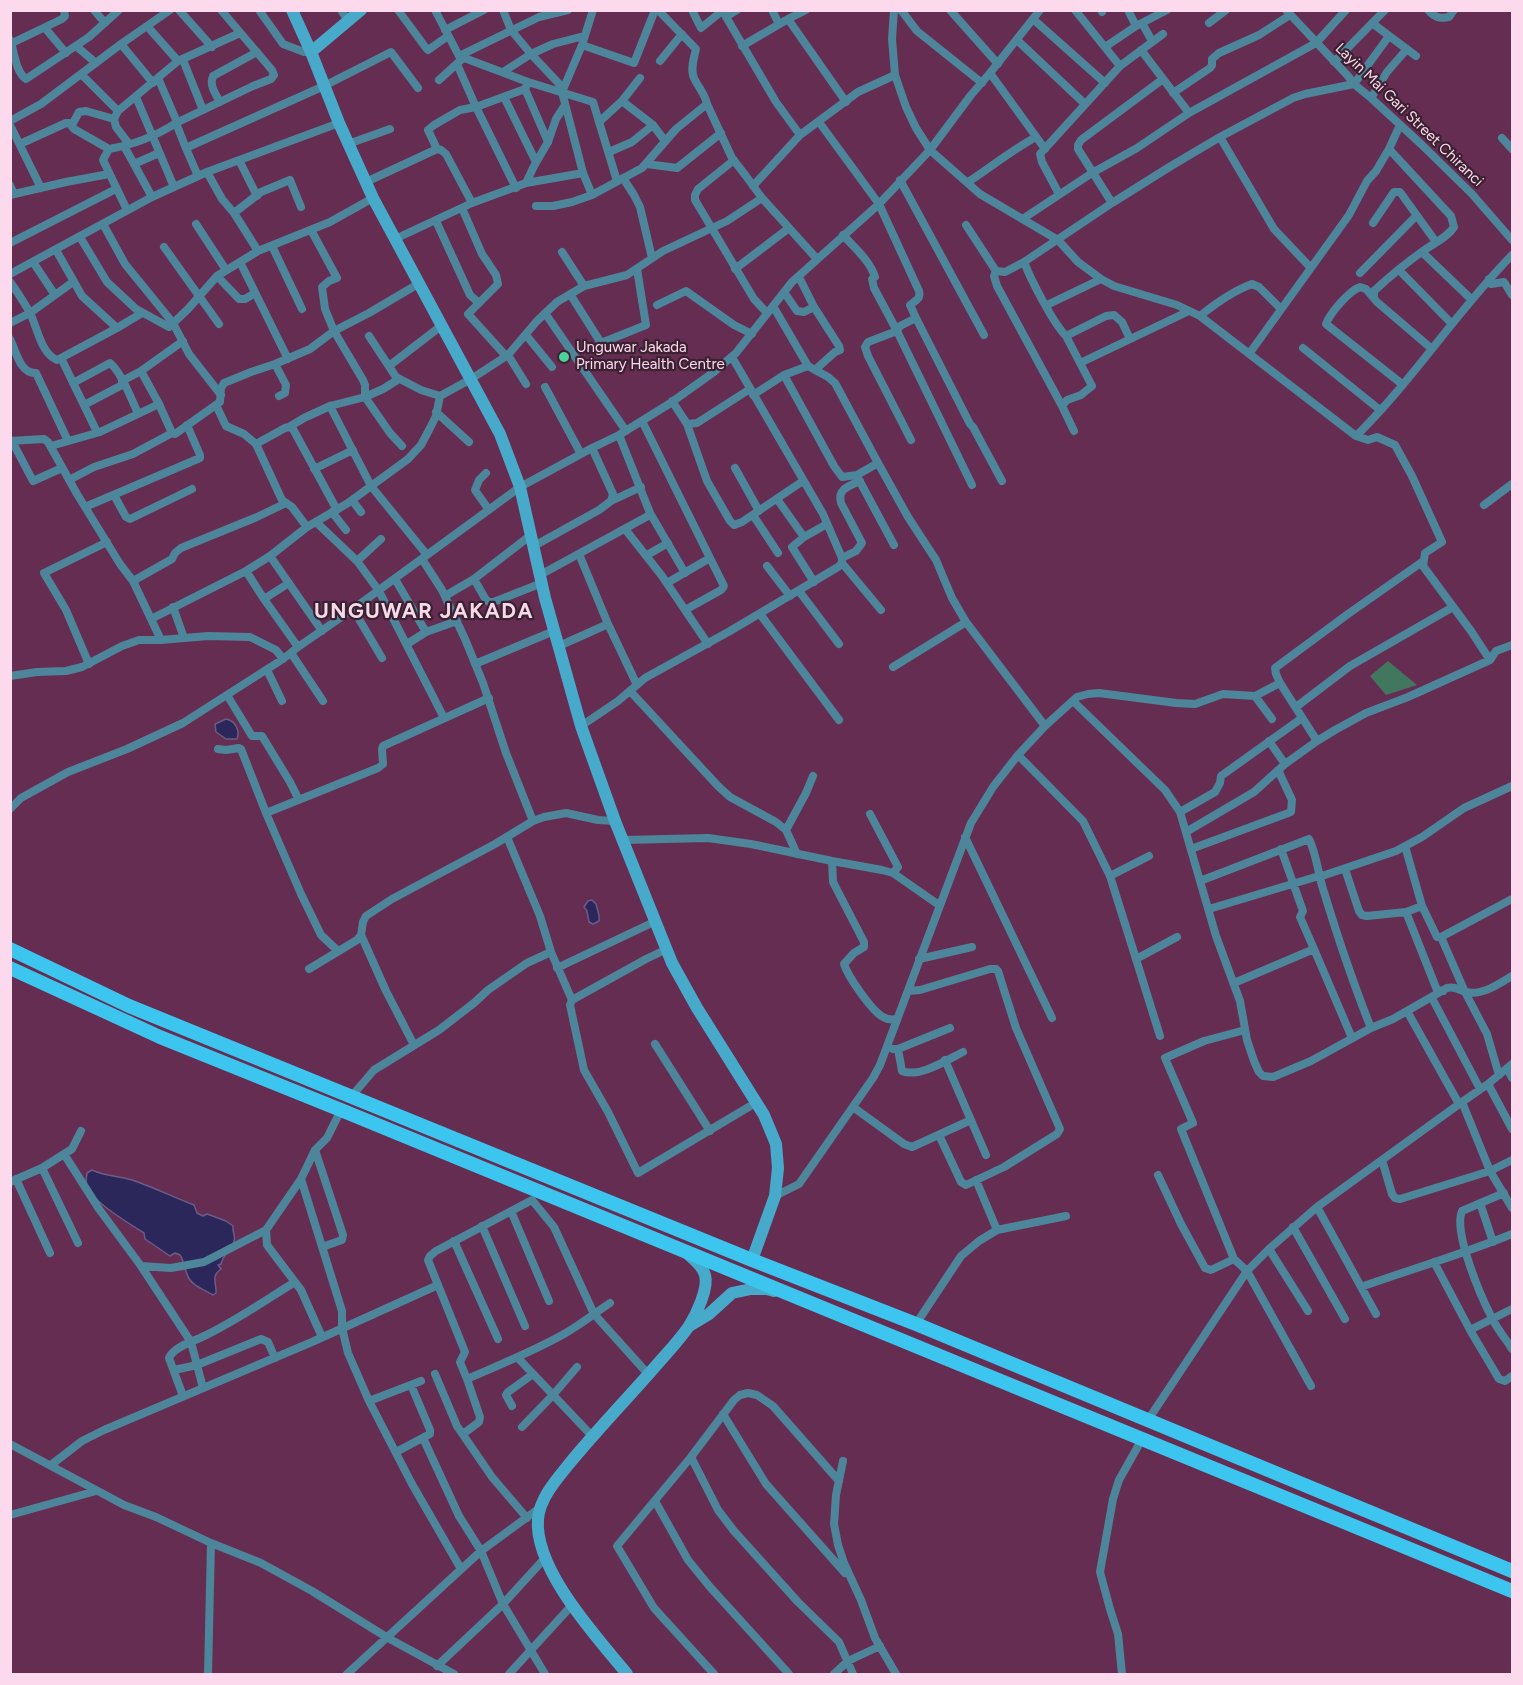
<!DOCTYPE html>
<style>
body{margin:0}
#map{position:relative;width:1523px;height:1685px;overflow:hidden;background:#662d52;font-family:Figtree,sans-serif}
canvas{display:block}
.frame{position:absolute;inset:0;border:12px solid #fdd9ee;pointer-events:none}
</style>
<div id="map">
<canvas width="1523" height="1685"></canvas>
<div class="frame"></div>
</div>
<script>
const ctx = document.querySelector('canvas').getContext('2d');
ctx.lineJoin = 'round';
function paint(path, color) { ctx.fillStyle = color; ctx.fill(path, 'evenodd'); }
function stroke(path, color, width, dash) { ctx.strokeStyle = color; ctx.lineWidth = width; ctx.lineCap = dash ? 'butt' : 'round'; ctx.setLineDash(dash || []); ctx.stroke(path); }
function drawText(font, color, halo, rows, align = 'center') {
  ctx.font = font + ' Figtree,sans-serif'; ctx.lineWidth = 4.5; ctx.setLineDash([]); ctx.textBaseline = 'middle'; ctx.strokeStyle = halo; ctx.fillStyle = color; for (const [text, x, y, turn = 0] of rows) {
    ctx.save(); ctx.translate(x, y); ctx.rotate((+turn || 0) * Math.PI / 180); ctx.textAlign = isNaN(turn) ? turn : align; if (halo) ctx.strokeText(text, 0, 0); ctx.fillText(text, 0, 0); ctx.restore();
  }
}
paint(new Path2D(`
 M1388,661L1417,685L1386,695L1370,676Z`), '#42775f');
const water = new Path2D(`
 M226,719C236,721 240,731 237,739H226L216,732L215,724Z
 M592,900L596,904C597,909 600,915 599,921L593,924L589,922L587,911L584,907L588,901Z
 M92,1170C104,1176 119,1176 132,1180C153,1187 173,1197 194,1205L197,1213L203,1216L207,1214L226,1221L233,1226C232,1232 236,1237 234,1241C232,1250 223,1254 221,1264L218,1265L221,1269C210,1277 217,1284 216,1293L213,1295C203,1289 190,1285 187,1274C184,1267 184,1261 180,1255L175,1253L170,1256L145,1239L144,1233C130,1224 93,1202 87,1187C86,1183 86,1177 87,1173Z`);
paint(water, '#2b275b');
stroke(water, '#6a5c87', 1.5);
stroke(new Path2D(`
 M94,10L105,23
 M179,10L212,47
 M259,10L283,44L304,52H311
 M341,10L349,22
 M398,10L426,48L428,50L448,36
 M435,10L459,56L528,82L593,102L617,181
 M503,10L511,30L531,54L563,88
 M658,10L696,49C694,58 690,69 694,78C698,87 705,94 707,104L732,158L746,176L762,198L817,259
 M692,10L701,28L722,11
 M722,10L776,102L800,135
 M772,10L779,24
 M894,10L892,39L895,75L906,107L916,128L930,150L980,194L1058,240L1078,262L1101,279L1114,286L1177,305L1200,316L1356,436L1368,440L1377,437L1395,445L1412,476L1442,542L1425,553L1423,566L1471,631L1490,660
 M901,10L917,31L982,83
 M950,10L998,64
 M1075,10L1120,66
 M1101,10L1102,12
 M1128,10L1136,26
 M1286,10L1348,76L1354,84L1371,98L1421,144L1472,194L1512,240
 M1428,10C1434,17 1439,19 1449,17L1454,10
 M726,17L737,10
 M788,19L846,102
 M1033,19L1105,83
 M1142,23L1152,41
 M1209,23L1226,10
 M1372,23L1416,56
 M147,26L178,61
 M45,28L66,53
 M445,30L484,10
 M10,40C15,53 15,71 26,79L89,37L119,10
 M1017,40L1085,104
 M10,44L62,19L65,16L64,10
 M121,44L153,83
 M582,45L634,63L655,10
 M76,46L96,63
 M742,46L788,19L806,10
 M1105,47L1136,26L1167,10
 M1141,50L1189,113
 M459,56L539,17L568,10
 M183,60L203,110
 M660,61L682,34
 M1334,62L1385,10
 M457,64L476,107L516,188
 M503,72L531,54L553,44L584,36
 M990,73L1045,149
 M81,74L118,111
 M158,78L177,122
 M439,80L461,60
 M527,85L525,89L548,142
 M1173,93L1210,68L1212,65V59L1219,53L1259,35L1290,15
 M136,97L174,187
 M504,97L536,162
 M1371,98L1387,72L1407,49
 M622,101L653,125L665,141
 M220,102C215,93 209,85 213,76L257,52
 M10,121L41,104L121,44L170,10
 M599,122L622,101L640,78
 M819,122L879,204L919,291C921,299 916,300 910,305L916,318L970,424L973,427L1002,481
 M176,123L185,146L188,147L324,86L391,52L418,88
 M10,125L41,188
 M72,125L79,112L86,111L114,119
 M1220,137L1274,229L1310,267
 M1502,138L1512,149
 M20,144L66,123H69L74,129L109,149C132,145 156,136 176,123L253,86L271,79L274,75L272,70L221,10
 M129,144L116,127L114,119L118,111L178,61L240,33
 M348,144L390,129
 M124,146L134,164L159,153
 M185,146L198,176
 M109,149L103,160L127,210
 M437,149L428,130L434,125L460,110L476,107L525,89
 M609,152L632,142L653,125
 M239,160L257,196
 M734,160L698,189L695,195V200L754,299L767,313
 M134,164L152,197
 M647,164L677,168L721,133
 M207,172L222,199L234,213L258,251
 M623,178L634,195L640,207L652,258
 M900,180L984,335
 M366,182L437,149L441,150L446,154L472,203
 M968,182C991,167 1012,150 1036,137
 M526,183L534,166L548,142L556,119L565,105
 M10,185L14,194
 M753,186L800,135L858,92L895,75
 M1059,194L1042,162L1040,154L1120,66L1163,34
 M10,195L66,182L109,174
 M592,195L583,173L562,92L582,45L593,10
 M1112,203L1078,149V145L1081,140L1163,79
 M536,206H553L572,202L592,195L642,168L676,129L707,104
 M462,208L482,254L496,275L498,284L468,314L506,356
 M234,213L261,192L290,180L301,207
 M1024,218L1092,173L1137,148L1189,113L1316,43L1346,10
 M436,221L470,295L479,303
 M1373,223L1394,192H1400L1436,242
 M103,224L125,264L173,323L189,354L221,395
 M196,224L226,270
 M966,225L996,271L994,276L997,286L1062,406
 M311,230L337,278L329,281L322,287L325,309L334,331L363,380L365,385V397L330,406L371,486L427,555
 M843,235C854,247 870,261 875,277L872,279L874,288L897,331L868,342L865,347L868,356L911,440
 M80,237L107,282L136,309L169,327L188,309L217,276L258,251L330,222L373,198
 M395,239L472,203L526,183L583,173
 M10,243L116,189
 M272,246L302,309
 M164,247L219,324
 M56,250L82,296L117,328L142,313
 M562,252L584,286
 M1422,252L1472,300
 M33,262L55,295
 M240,262L288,359
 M735,269L789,228
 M1399,270L1451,323
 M996,271L1005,272L1024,262
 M1360,273L1416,216
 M10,274L152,197L207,172L339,123
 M217,276L239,299H245L255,293
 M799,277L814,307L839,346L840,350L835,352L815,370
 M1489,279L1491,284L1504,282L1512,295
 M10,282C17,291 23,301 29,311C37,325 40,353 57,360L61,358L117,328
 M784,292L797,311L804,312L814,307
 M570,294L601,343L646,325L637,269
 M1374,296V291C1389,277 1406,263 1423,251C1434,243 1447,238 1454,227L1451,216L1389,149
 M657,305L686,291L734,325L752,334
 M1047,305L1101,279
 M773,306L808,366
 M545,313L626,431
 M1200,316C1216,303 1233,291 1252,284L1259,287L1281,309
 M916,318L900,326L897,331L972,485
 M10,323L30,313L73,282
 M526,335L552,367
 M369,336L396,377L421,390L440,396L471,379L508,355L537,321L557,302L584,286L627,275L663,251L727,221L762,198
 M1066,336L1106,316L1114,315L1122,322L1130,339
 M10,339C16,351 20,374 36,373L68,441
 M1303,348L1380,410
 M1249,354L1349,215L1367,181L1376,171L1389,149L1400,125
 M508,355L526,384
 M732,357L823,514L842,558V563L881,610
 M61,358L97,432
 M1080,363L1189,311
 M275,364L286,385L285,393L279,396
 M389,366L441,326
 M141,371L159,404L172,433L175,434L220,402L221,388L224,383L251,372L275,364L310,349L334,331L369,313L418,284
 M784,375L834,466L842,477L857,475L878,463
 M399,379L383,389L365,397L390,433L402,446
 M122,381L141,371L183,341
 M73,383L110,363C122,373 131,399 138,413
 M1402,384L1326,324C1330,313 1349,291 1360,287L1366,289L1377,302L1432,349
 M545,387L581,454
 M753,395L784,375L808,366L828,377L835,383L878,463L908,517L936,560L952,598L966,622L1045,726
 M672,401L687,424L697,423L750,389
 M84,405L124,384
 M216,405L226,426L244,434L256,444L282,500L292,507L307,527
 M436,412L469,442
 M642,421L710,558L667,583
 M687,424L707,481L730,521L734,525L742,522L803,481
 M289,427L304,418L330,406
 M1074,431L1062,406L1067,400L1081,395L1092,386L1066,336C1053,323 1031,280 1024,262L1112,203L1171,166L1220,137L1293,98L1305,94L1354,84L1389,36
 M619,435L650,513L685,573
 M1356,436C1413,380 1456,312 1512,255
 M10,441L44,439L48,442L77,494L120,564L133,581L161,640
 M12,441L33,481L62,468
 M256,444L285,428L289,427L293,429L337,510
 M51,446L100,432L159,404
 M735,468L759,511
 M314,469L353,450
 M486,473L479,480L475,490L489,510
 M858,478L894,545
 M69,480L94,467L133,454L172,433
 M114,495L126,517L130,519L192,489
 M777,499L804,537L827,524
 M352,500L361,512
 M611,501L641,487
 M1484,505L1512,484
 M85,507L200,458V455L187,425
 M332,512L346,530
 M753,515L778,553
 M316,522L357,561L379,591L444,718
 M625,529L662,576L708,644
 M804,537L792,547L814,582
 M534,546L599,510L611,501L613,494L592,448
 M579,554L608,624L637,685
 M647,555L668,543
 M270,556L322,631
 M842,558L856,551L862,543L841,503C837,489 849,486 860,481
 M422,559L442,590L465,639L483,683L506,753L533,821
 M357,561L381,539
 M767,566L790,596
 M246,571L264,599L298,647
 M540,575L648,516L650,513
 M395,579L426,632
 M474,579L486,600L491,603L542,583
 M133,581L172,559L175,553L181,548L257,517L286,503
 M799,591L839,644
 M445,596L474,579L531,535
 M264,599L289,583
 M173,607L184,638
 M353,609L382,658
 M685,610L721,590L724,586L710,558
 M760,614L839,720
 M151,619L246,571L270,556L307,527L348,503L408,459L421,445L429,430L436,416L440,396
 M407,644L426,632L457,621
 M559,646L608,624
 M291,653L323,701
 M89,664L66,610L44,573L107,542
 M475,664L554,631
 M893,667L966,622
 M267,670L282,701
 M10,676L37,672L66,671L82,667L122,646L139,640H161L208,636L250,637L276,650L283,659
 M630,691L718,786L730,797L776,822L786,830L797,854
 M227,695L252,736H262L290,782L299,800
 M1255,696L1272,719
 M1073,701L1165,790L1180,812L1216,936L1240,1001L1247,1040L1254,1061L1259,1072L1263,1076L1273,1077L1311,1061L1371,1028L1393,1019L1447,988C1456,986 1458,990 1466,992C1482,996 1499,984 1512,976
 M1296,707L1350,666L1453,607
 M581,726L618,701L645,678L730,631L838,567L842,563
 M1269,741L1285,764
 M1317,741L1280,683L1276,674L1275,668L1348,614L1422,562
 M218,749L226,750L239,748L241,749L266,813L301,894L321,935L338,951
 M1018,755L1083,821L1110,876L1149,856
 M10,809L21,798L68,772L127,749L183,723L283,659L298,647L353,609L520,487L592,448L619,435L669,404L714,372L736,353L792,282L879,204L930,150L971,95L990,73L1040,10
 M1180,812L1215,792L1220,783L1221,776L1302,718
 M266,813L378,768L383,764L382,749L383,746L489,698
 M786,830L806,793L813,776
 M1186,832L1254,792L1285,764L1317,741L1335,730L1366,713L1408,697L1490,660L1496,651L1512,645
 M507,837L540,916L551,952
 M965,837L1052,1018
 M624,840L708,838L751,844L832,861L882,870L893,873L898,867L870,814
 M1405,846L1422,906L1437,937H1441L1512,899
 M1191,849L1291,812L1292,800L1278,770
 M1281,849L1303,911L1300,917L1314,949
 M832,861L833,882L864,942V947L854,953L844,964C848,977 872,1011 883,1017C888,1020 892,1020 897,1019
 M1345,869L1359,911L1362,915L1367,916L1406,912L1422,906
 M893,873L939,905
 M1110,876L1136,959L1177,937
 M1319,877L1396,851L1422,837L1464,808L1512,786
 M1200,881L1309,839C1317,855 1318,875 1324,892C1338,938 1353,983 1371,1028
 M1209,909L1319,876
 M1406,912L1437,990L1443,991
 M361,935L386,991L414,1045
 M1441,937L1465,992L1487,1034L1499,1075
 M667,949L646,959L572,1000L570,1005L584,1070L608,1112L638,1173L757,1102
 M919,959L972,947
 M1136,959L1160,1036
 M557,968L656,921
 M309,969L357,940L361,935L363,922L366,916L392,899L495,844L533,821L544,817L566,813L598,820L615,821
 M1234,983L1314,949L1352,1038
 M908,991L920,990L990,969H996L998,971L1016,1028L1060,1129L1057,1134L1004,1167L966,1185L961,1182L939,1135
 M1432,998L1480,1089
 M1407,1011L1459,1104
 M1245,1030L1204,1041L1165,1058L1193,1123L1181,1129L1234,1259L1247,1271L1311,1386
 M655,1044L710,1131
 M893,1049H898L950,1028
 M898,1049L902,1071C919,1078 947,1060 963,1052
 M945,1060L986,1155
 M1507,1068L1512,1078
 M1488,1084L1512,1129
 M351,1097L374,1070L439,1030L474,1003L488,990L527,963L551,952L572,1000
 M1462,1102L1490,1171L1512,1208
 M853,1107L904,1144L912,1147L971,1120
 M315,1150L343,1235L342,1240L322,1247
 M64,1154L99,1209L141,1266L191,1342L203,1388
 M1382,1160L1392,1194L1395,1198L1400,1199L1490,1171L1512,1160
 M42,1168L78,1243
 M1158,1175L1181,1224L1205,1268L1211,1270L1234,1259
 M16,1179L50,1253
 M301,1179L342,1311V1328L348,1353L369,1401L412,1484L461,1569
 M976,1180L997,1230
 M10,1182L42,1168L72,1149L81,1131
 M1504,1193L1462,1211C1453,1232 1481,1297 1492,1318C1497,1329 1506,1339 1512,1349
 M775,1196L799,1184L873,1078L880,1065L971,823L993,787L1018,755L1045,726L1077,697L1088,694L1099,693L1176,703L1195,704L1223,694L1255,696L1280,683
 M1480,1203L1493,1242
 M1317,1207L1376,1314
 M511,1211L549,1301
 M482,1226L525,1326
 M1293,1227L1345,1319
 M266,1230L267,1245L301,1290L322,1337
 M454,1241L498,1339
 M1269,1249L1308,1311
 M1434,1262L1470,1330L1499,1379L1505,1381L1512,1376
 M141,1266L171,1268L204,1262L266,1230L301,1179L315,1150L327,1138L341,1110
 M1361,1287C1412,1269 1463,1254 1512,1234
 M610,1303C595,1313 580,1325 564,1334C532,1352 499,1365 467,1379L460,1362L465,1352L428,1260L430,1256L436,1251L532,1200L554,1227L594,1314L648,1374
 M916,1324L961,1256L979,1241L997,1230L1066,1216
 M1470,1330L1512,1309
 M518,1358L592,1436
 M174,1370L197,1365L261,1339L268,1342L275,1358
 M435,1374L457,1426L492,1477L527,1518
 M183,1396L169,1358C173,1348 190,1342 200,1338C233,1323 264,1301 295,1282
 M369,1401L421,1381
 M512,1406L506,1395L508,1392L533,1374
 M723,1414L766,1484L845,1573
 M1148,1420L1247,1271L1269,1249L1317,1207L1462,1102L1488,1084L1512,1064
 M522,1427L553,1395L577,1367
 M463,1434L479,1422L480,1417L467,1379
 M423,1438L459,1516L481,1551L503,1604L545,1674
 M10,1444L124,1505L156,1517L211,1543L261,1563L312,1591L388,1638L454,1674
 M396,1452L430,1434V1430L411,1385
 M691,1457L718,1510L734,1531L798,1602L839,1642L853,1674
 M843,1461L836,1495L834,1524L838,1545L844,1563L861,1600L875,1638L896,1674
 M51,1465L82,1441L104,1430L312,1342L438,1285
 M655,1501L688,1560L710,1587L789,1674
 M10,1515L96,1491
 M437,1666L503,1604L545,1558
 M208,1674L211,1543
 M347,1674L481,1551L541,1507
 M509,1674L573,1604
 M714,1674L654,1608L617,1546L691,1457L734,1400L740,1395L748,1393L757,1395L773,1406L839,1481
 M834,1674L848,1661L880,1646
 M1122,1674L1118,1634L1110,1609L1100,1572L1113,1499L1119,1480L1142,1439`), '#4d869a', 8);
stroke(new Path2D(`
 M292,10L311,52L339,123L373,198L500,434L520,487L545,598L581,726L615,821L672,963L697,1008L764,1115L776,1144L778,1168L775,1196L752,1260
 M311,52L361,10
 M689,1326L709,1314L732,1293L751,1289H767L774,1291
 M627,1674C597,1637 534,1570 538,1519C540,1498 556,1480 569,1464C596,1431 626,1400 654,1368C665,1355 679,1341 689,1326C696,1315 709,1288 705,1275C703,1266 694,1260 688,1254`), '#48aaca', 12);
stroke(new Path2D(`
 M10,949L129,1006L752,1260L916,1324L1512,1571
 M10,968L160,1037L341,1110L1512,1591`), '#3cc5ee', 14);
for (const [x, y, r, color] of [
 [564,357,6,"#4ad49c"]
]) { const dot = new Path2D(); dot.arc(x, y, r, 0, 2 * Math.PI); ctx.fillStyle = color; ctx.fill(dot); stroke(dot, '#3b2131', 2); }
drawText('15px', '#fdd9ee', '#3b2131', [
 ["Layin Mai Gari Street Chiranci",1409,115,44]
]);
drawText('15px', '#fdd9ee', '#3b2131', [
 ["Unguwar Jakada",576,348],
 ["Primary Health Centre",576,365]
], 'left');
ctx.letterSpacing = '1.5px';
drawText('bold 21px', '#f6daea', '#3b2131', [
 ["UNGUWAR JAKADA",424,612]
]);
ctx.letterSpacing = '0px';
</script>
